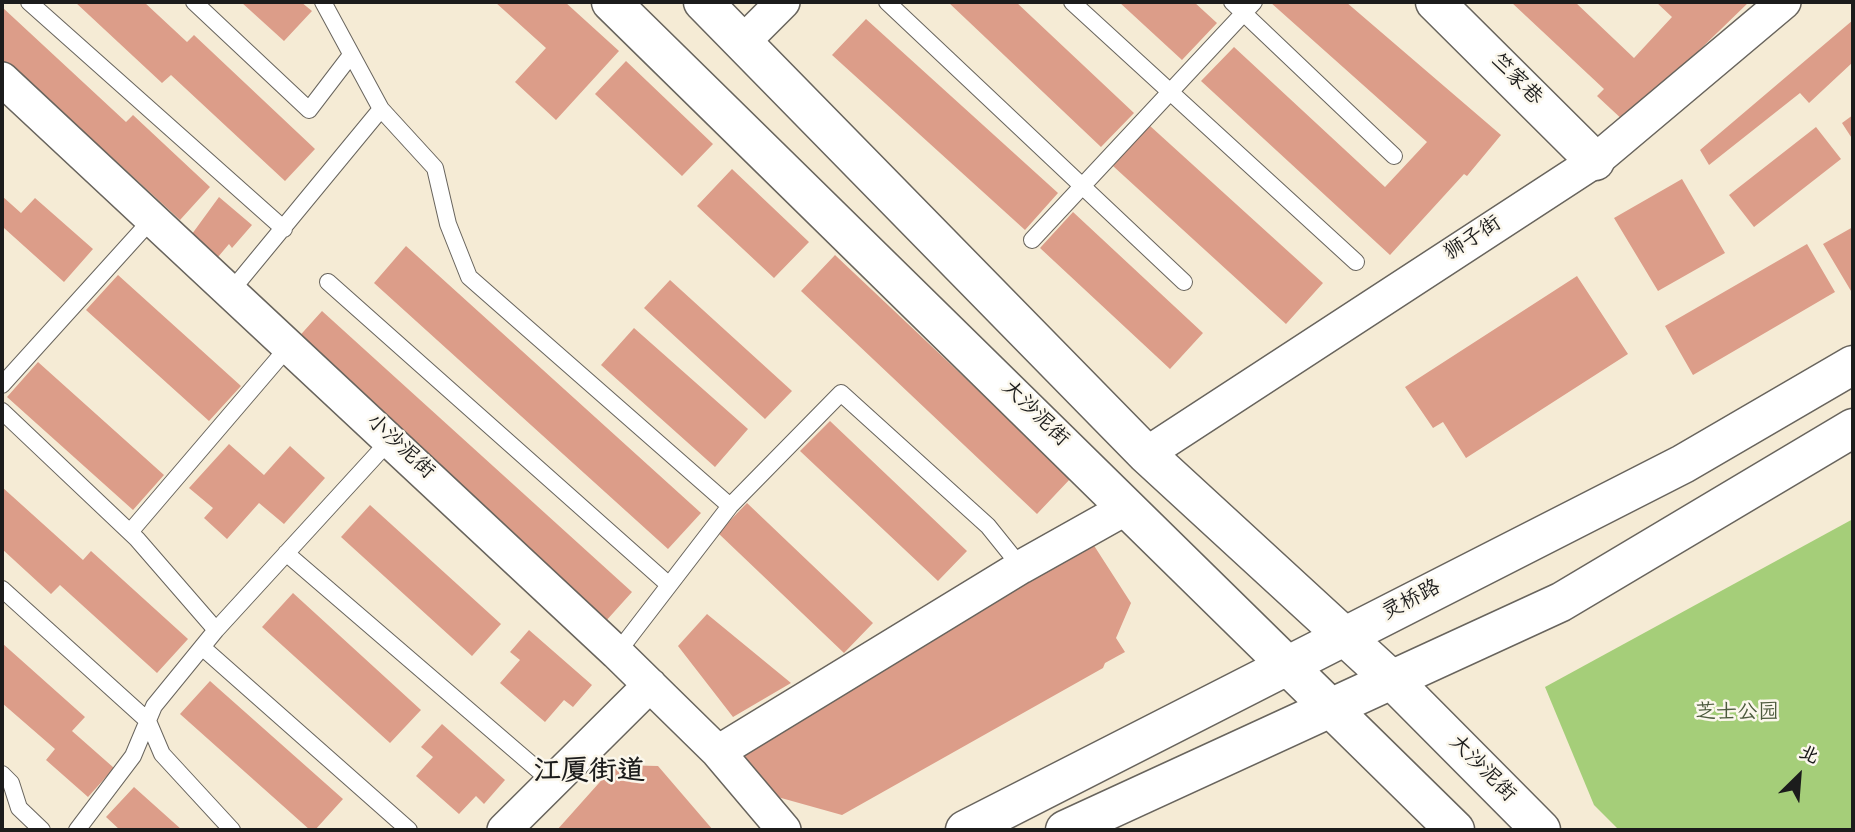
<!DOCTYPE html>
<meta charset="utf-8">
<style>
body{margin:0}
#map{position:relative;width:1855px;height:832px;overflow:hidden;background:#f5ebd5;font-family:"Gochi Hand","LXGW WenKai TC",sans-serif}
canvas{display:block}
.frame{position:absolute;inset:0;border:4px solid #1c1c1c;pointer-events:none}
.north{position:absolute;left:1764px;top:741px;width:70px;height:70px;-webkit-text-stroke:5px #fbf7ec;paint-order:stroke;rotate:25deg;font-size:19px;font-weight:700;line-height:28px;text-align:center;color:#1c1c1c}
.north::after{content:'';display:block;margin:auto;width:24px;height:32px;background:#1c1c1c;clip-path:polygon(50% 0,100% 100%,50% 72%,0 100%)}
</style>
<div id="map">
<canvas width="1855" height="832"></canvas>
<div class="frame"></div>
<div class="north">北</div>
</div>
<script>
const ctx = document.querySelector('canvas').getContext('2d');
ctx.lineJoin = 'round';
function paint(path, color) { ctx.fillStyle = color; ctx.fill(path, 'evenodd'); }
function stroke(path, color, width, dash) { ctx.strokeStyle = color; ctx.lineWidth = width; ctx.lineCap = dash ? 'butt' : 'round'; ctx.setLineDash(dash || []); ctx.stroke(path); }
function drawText(font, color, halo, rows, align = 'center') {
  ctx.font = font + ' "Gochi Hand","LXGW WenKai TC",sans-serif'; ctx.lineWidth = 5; ctx.setLineDash([]); ctx.textBaseline = 'middle'; ctx.strokeStyle = halo; ctx.fillStyle = color; for (const [text, x, y, turn = 0] of rows) {
    ctx.save(); ctx.translate(x, y); ctx.rotate((+turn || 0) * Math.PI / 180); ctx.textAlign = isNaN(turn) ? turn : align; if (halo) ctx.strokeText(text, 0, 0); ctx.fillText(text, 0, 0); ctx.restore();
  }
}
paint(new Path2D(`
 M1853,519V830H1619L1594,805L1545,687Z`), '#a5ce79');
paint(new Path2D(`
 M75,2H144L187,42L194,35L315,149L285,181L171,75L162,83Z
 M241,2H301L312,11L284,41Z
 M495,2H565L619,51L556,120L515,82L546,48Z
 M948,2H1016L1134,113L1101,147Z
 M1119,2H1194L1217,23L1182,60Z
 M1270,2H1346L1501,135L1467,176L1464,174L1390,255L1201,81L1234,47L1385,187L1427,142Z
 M1511,2H1575L1634,58L1672,17L1656,2H1749L1625,122L1597,96L1604,89Z
 M2,7L126,122L133,115L210,187L180,220L104,150L99,156L2,67Z
 M866,19L1058,193L1025,230L832,55Z
 M1853,20V62L1809,103L1800,93L1709,165L1700,150Z
 M626,61L713,144L682,176L595,94Z
 M1853,115V140L1842,123Z
 M1149,125L1323,283L1286,324L1113,166Z
 M1816,127L1841,159L1754,227L1729,195Z
 M732,169L809,242L774,278L697,206Z
 M1682,179L1725,253L1658,291L1614,218Z
 M2,196L21,213L35,198L93,249L64,282L4,228L2,231Z
 M219,197L252,225L232,248L229,244L218,257L192,234Z
 M1073,212L1203,333L1170,369L1040,248Z
 M1853,227V289L1851,291L1823,244Z
 M1807,244L1835,292L1693,375L1665,326Z
 M406,246L701,513L668,549L374,283Z
 M835,255L1071,478L1037,514L801,291Z
 M118,275L241,386L209,421L86,310Z
 M1577,276L1628,354L1466,458L1443,422L1433,428L1405,387Z
 M670,280L792,391L765,419L644,308Z
 M322,311L632,592L605,622L295,341Z
 M634,328L748,429L715,467L601,365Z
 M38,362L164,475L133,510L7,397Z
 M830,421L967,551L938,581L800,451Z
 M229,444L264,475L290,446L325,478L284,524L259,503L227,539L204,518L213,508L189,488Z
 M2,487L83,560L91,551L188,639L157,673L60,585L51,594L2,549Z
 M747,503L873,623L844,653L718,533Z
 M370,505L501,624L472,656L341,537Z
 M1093,544L1131,603L1116,638L1125,652L1105,663L1103,668L842,815L774,796L742,753Z
 M293,593L421,710L390,743L262,627Z
 M707,614L791,683L733,717L678,646Z
 M529,630L592,685L573,707L564,700L545,722L500,683L520,660L510,652Z
 M2,643L85,717L72,731L114,768L88,797L46,760L55,749L2,703Z
 M210,681L343,799L315,830H310L180,714Z
 M442,724L505,780L484,804L476,796L459,814L416,776L433,757L421,747Z
 M615,765L658,766L713,830H557Z
 M134,787L182,830H120L106,817Z`), '#dc9d89');
const service = new Path2D(`
 M29,2L284,229
 M194,2L309,110L351,55
 M887,2L1184,282
 M1072,2L1356,262
 M1232,2L1394,156
 M381,109L435,168L448,224L469,277L730,506
 M1032,240L1254,2
 M328,282L669,585
 M231,291L381,109L323,2
 M2,385L153,218
 M2,411L137,539L216,630
 M130,532L289,346
 M286,553L552,782
 M2,589L148,721L162,754L232,830
 M202,647L409,830
 M617,653L730,506L841,393L988,526L1021,567
 M2,774L11,783L19,808L42,830
 M77,830L133,756L154,706L216,630L390,440`);
const minor = new Path2D(`
 M744,41L783,2
 M2,79L617,653L718,752L784,830
 M1146,454L1595,161L1784,2
 M718,752L1021,567L1128,507
 M504,830L650,685`);
const tertiary = new Path2D(`
 M1435,2L1595,161`);
const secondary = new Path2D(`
 M611,2L1455,830
 M703,2L1146,454L1393,681L1541,830
 M965,830L1683,464L1853,365
 M1065,830L1561,602L1853,428`);
stroke(service, '#68645d', 18);
stroke(minor, '#68645d', 36);
stroke(tertiary, '#68645d', 41);
stroke(secondary, '#68645d', 41);
stroke(service, '#fff', 16);
stroke(minor, '#fff', 33);
stroke(tertiary, '#fff', 38);
stroke(secondary, '#fff', 38);
drawText('21px', '#1c1c1c', '#fbf7ec', [
 ["竺家巷",1515,81,45],
 ["狮子街",1474,240,-33],
 ["大沙泥街",1034,415,44],
 ["小沙泥街",399,448,43],
 ["灵桥路",1412,602,-27],
 ["大沙泥街",1481,770,45]
]);
drawText('21px', '#4c5a3d', '#fbf7ec', [
 ["芝士公园",1737,715]
]);
drawText('bold 28px', '#1c1c1c', '#fbf7ec', [
 ["江厦街道",589,775]
]);
</script>
